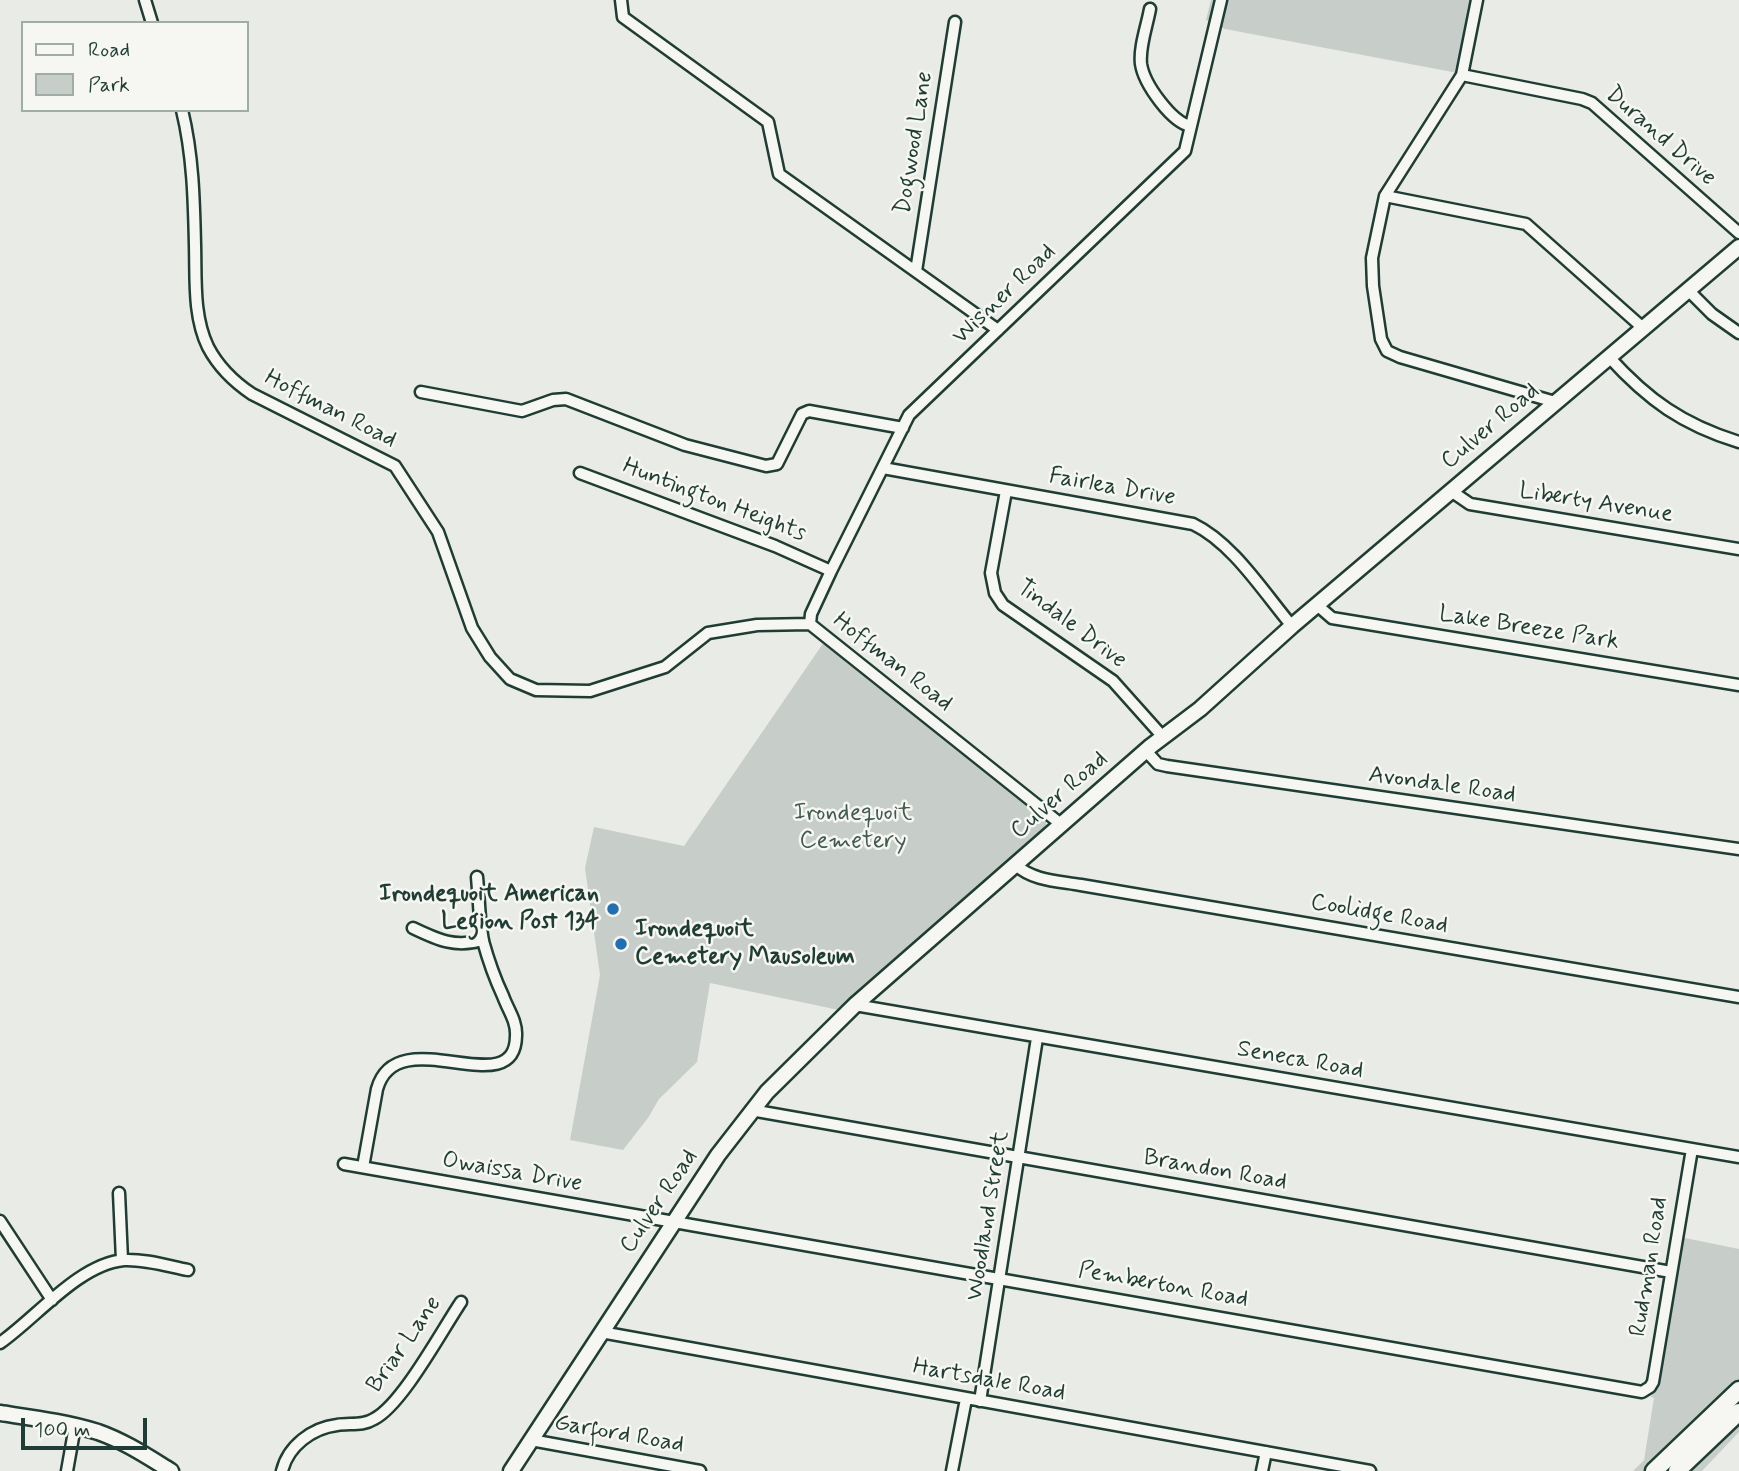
<!DOCTYPE html>
<style>
body{margin:0}
#map{position:relative;width:1739px;height:1471px;overflow:hidden;background:#e9ebe7;font-family:Mynerve,sans-serif}
canvas{display:block}
.legend{position:absolute;left:21px;top:21px;width:228px;height:91px;box-sizing:border-box;background:#f6f6f2;border:2px solid #a0aca6;margin:0;padding:9px 12px;list-style:none;font-size:21px;color:#1f3d34}
.legend li{display:flex;align-items:center;gap:14px;height:35px}
.legend b{width:35px;border:2px solid #a0aca6}
.scale{position:absolute;left:21px;top:1418px;width:126px;height:32px;box-sizing:border-box;border:4px solid #1f3d34;border-top:0;padding-left:9px;font-size:21px;line-height:24px;white-space:nowrap;color:#1f3d34;-webkit-text-stroke:5px #f6f6f2;paint-order:stroke}
</style>
<div id="map">
<canvas width="1739" height="1471"></canvas>
<ul class="legend">
<li><b style="height:9px;background:#f6f6f2"></b>Road</li>
<li><b style="height:19px;background:#c7cec9"></b>Park</li>
</ul>
<div class="scale">100 m</div>
</div>
<script>
const ctx = document.querySelector('canvas').getContext('2d');
ctx.lineJoin = 'round';
function paint(path, color) { ctx.fillStyle = color; ctx.fill(path, 'evenodd'); }
function stroke(path, color, width, dash) { ctx.strokeStyle = color; ctx.lineWidth = width; ctx.lineCap = dash ? 'butt' : 'round'; ctx.setLineDash(dash || []); ctx.stroke(path); }
function drawText(font, color, halo, rows, align = 'center') {
  ctx.font = font + ' Mynerve,sans-serif'; ctx.lineWidth = 5; ctx.setLineDash([]); ctx.textBaseline = 'middle'; ctx.strokeStyle = halo; ctx.fillStyle = color; for (const [text, x, y, turn = 0] of rows) {
    ctx.save(); ctx.translate(x, y); ctx.rotate((+turn || 0) * Math.PI / 180); ctx.textAlign = isNaN(turn) ? turn : align; if (halo) ctx.strokeText(text, 0, 0); ctx.fillText(text, 0, 0); ctx.restore();
  }
}
paint(new Path2D(`
 M1211,0H1477L1463,74L1225,29L1206,20Z
 M824,642L1041,814L1046,819V829L839,1010L710,983L697,1062L659,1099L648,1118L623,1150L570,1140L600,975L585,868L594,827L684,846Z
 M1680,1237L1739,1249V1432L1702,1471H1633L1644,1460L1654,1398L1651,1397L1655,1387Z`), '#c7cec9');
const minor = new Path2D(`
 M145,0L152,23
 M621,0L623,17L768,122L779,174L998,330
 M1477,0L1462,75L1385,196L1372,258L1373,286L1381,339L1387,351L1400,357L1555,402
 M1150,9C1147,26 1139,47 1141,64C1144,84 1172,123 1191,126
 M1462,75L1582,99L1592,103L1739,233
 M182,110C193,155 194,200 195,245C196,279 193,316 208,347C218,366 234,382 252,394L395,466L438,532L472,628L490,657L510,679L536,690L590,691L665,667L708,633L757,625L810,624L1062,825
 M1385,196L1526,224L1643,328
 M916,271L955,22
 M1688,290L1712,314L1739,333
 M1609,357C1648,400 1683,425 1739,442
 M421,392L522,411L553,400L566,399L685,445L766,466L777,464L802,414L809,411L903,428
 M883,468L1193,524C1233,543 1264,593 1292,626
 M580,473L775,546L831,571
 M1006,491L991,573L995,593L1003,605L1113,681L1163,737
 M1451,491L1470,504L1739,549
 M1317,605L1332,618L1739,685
 M810,624L811,614L831,571L909,415L1185,151L1221,0
 M1146,751L1158,764L1167,766L1739,849
 M1016,865C1033,881 1059,881 1081,885L1739,997
 M413,928C438,940 455,948 483,940
 M855,1005L1739,1157
 M751,1110L1671,1272
 M344,1164L1642,1392L1650,1387L1653,1382L1692,1149
 M363,1167L377,1089C397,1018 515,1106 516,1036C517,1021 508,1010 503,996C495,979 488,959 483,941C479,920 479,898 477,877
 M119,1193L122,1260
 M0,1221L52,1300
 M601,1332L1370,1471
 M0,1343C36,1318 79,1264 124,1260C145,1259 168,1266 188,1270
 M980,1401L1037,1038
 M531,1440L700,1471
 M67,1471L75,1426
 M282,1471C288,1446 312,1428 337,1425C350,1423 363,1426 374,1419C402,1405 442,1330 461,1302
 M952,1471L966,1399
 M1262,1471L1266,1452`);
const secondary = new Path2D(`
 M0,1413C33,1418 66,1422 98,1432C124,1441 148,1457 171,1471
 M511,1471L718,1155L767,1092L855,1005L1151,746L1200,709L1292,626L1739,247`);
const primary = new Path2D(`
 M1654,1471L1739,1390
 M1677,1471L1739,1412`);
stroke(minor, '#1f3d34', 15);
stroke(secondary, '#1f3d34', 19);
stroke(primary, '#1f3d34', 21);
stroke(minor, '#f6f6f2', 10);
stroke(secondary, '#f6f6f2', 14);
stroke(primary, '#f6f6f2', 16);
for (const [x, y, r, color] of [
 [613,909,7,"#1f6fb2"],
 [621,944,7,"#1f6fb2"]
]) { const dot = new Path2D(); dot.arc(x, y, r, 0, 2 * Math.PI); ctx.fillStyle = color; ctx.fill(dot); stroke(dot, '#f6f6f2', 2.5); }
drawText('24px', '#1f3d34', '#f6f6f2', [
 ["Durand Drive",1660,137,41],
 ["Dogwood Lane",915,143,-81],
 ["Wisner Road",1005,295,-44],
 ["Hoffman Road",330,410,27],
 ["Culver Road",1491,427,-40],
 ["Fairlea Drive",1112,488,10],
 ["Huntington Heights",714,501,21],
 ["Liberty Avenue",1596,504,9],
 ["Tindale Drive",1071,625,37],
 ["Lake Breeze Park",1529,629,9],
 ["Hoffman Road",892,663,38],
 ["Avondale Road",1442,786,8],
 ["Culver Road",1060,796,-41],
 ["Coolidge Road",1379,915,10],
 ["Seneca Road",1300,1061,10],
 ["Brandon Road",1215,1171,10],
 ["Owaissa Drive",512,1173,10],
 ["Culver Road",660,1202,-56],
 ["Woodland Street",989,1216,-81],
 ["Rudman Road",1650,1267,-81],
 ["Pemberton Road",1163,1286,10],
 ["Briar Lane",405,1345,-55],
 ["Hartsdale Road",989,1381,10],
 ["Garford Road",619,1435,10]
]);
drawText('24px', '#415a52', '#f6f6f2', [
 ["Irondequoit",853,814],
 ["Cemetery",853,842]
]);
drawText('bold 24px', '#1f3d34', '#f6f6f2', [
 ["Irondequoit American",599,895],
 ["Legion Post 134",599,923],
 ["Irondequoit",635,930,"left"],
 ["Cemetery Mausoleum",635,958,"left"]
], 'right');
</script>
